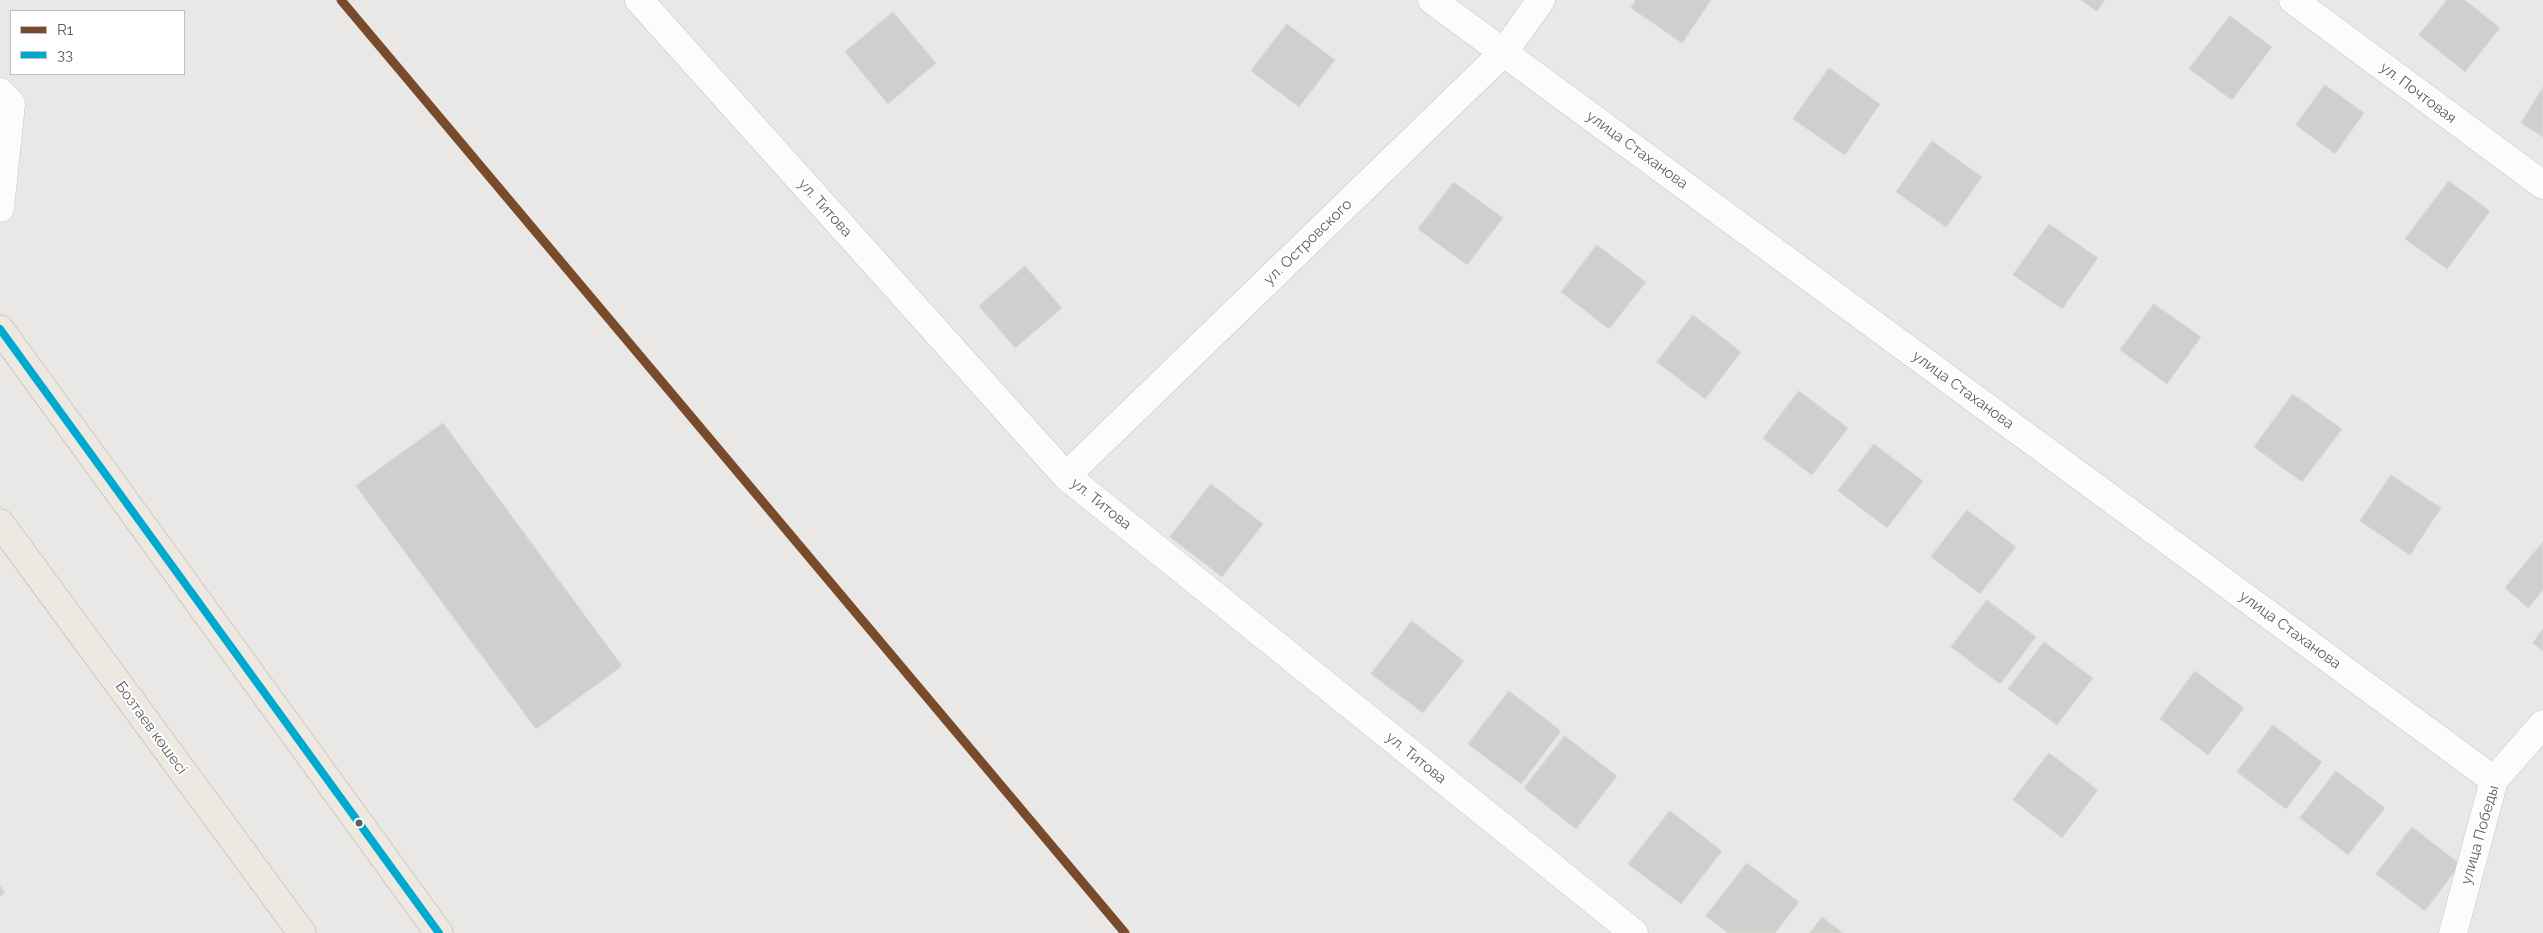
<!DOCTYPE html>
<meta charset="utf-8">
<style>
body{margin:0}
#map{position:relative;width:2543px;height:933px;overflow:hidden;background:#eae8e6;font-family:Raleway,sans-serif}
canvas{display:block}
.legend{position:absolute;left:10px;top:10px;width:175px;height:65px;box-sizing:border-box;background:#fff;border:1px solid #bebfc0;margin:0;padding:6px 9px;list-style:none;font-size:15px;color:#5c5f62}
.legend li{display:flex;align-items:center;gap:10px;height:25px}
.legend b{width:25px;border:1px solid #bebfc0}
</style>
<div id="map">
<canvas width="2543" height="933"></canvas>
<ul class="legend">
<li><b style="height:6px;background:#7a4b2a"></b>R1</li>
<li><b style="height:6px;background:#00a9ce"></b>33</li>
</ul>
</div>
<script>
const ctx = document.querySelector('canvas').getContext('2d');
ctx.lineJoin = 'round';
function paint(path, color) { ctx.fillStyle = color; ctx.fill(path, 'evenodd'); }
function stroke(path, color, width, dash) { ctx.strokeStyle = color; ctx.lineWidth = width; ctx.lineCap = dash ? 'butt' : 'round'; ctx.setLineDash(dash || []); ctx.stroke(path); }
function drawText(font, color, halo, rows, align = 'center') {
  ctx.font = font + ' Raleway,sans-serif'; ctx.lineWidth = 4; ctx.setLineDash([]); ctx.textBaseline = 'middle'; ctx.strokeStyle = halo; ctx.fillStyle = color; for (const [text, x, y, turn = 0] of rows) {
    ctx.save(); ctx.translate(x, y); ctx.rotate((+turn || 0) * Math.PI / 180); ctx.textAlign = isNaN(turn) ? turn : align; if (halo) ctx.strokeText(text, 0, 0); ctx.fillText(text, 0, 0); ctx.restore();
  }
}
const building = new Path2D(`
 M1636,0H1711L1682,43L1631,8Z
 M2081,0H2105L2097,11Z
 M2447,0H2465L2500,28L2465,72L2419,35Z
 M893,12L936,63L888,104L845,52Z
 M2230,16L2272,47L2232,100L2189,69Z
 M1287,24L1335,60L1299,107L1251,71Z
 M1829,68L1880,104L1845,155L1793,119Z
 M2325,85L2364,113L2335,154L2296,125Z
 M2543,87V137L2521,123Z
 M1932,141L1982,177L1946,227L1896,192Z
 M2449,181L2490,211L2447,269L2405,239Z
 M1454,182L1503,218L1467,265L1418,229Z
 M2049,224L2098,258L2062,309L2013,275Z
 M1597,245L1646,282L1609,329L1561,292Z
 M1025,266L1062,308L1015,348L979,306Z
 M2154,304L2201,337L2167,384L2120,350Z
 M1693,315L1741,352L1705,399L1657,362Z
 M1799,391L1848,428L1812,475L1763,438Z
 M2293,394L2342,429L2302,482L2254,447Z
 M443,423L622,666L536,729L356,486Z
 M1874,444L1923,481L1887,528L1838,491Z
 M2391,475L2441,508L2410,555L2360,521Z
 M1211,484L1263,524L1222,577L1170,537Z
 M1967,510L2016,547L1980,594L1931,557Z
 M2543,542V590L2528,608L2505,588Z
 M1987,600L2036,637L2000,684L1951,647Z
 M1412,621L1464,661L1423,713L1371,674Z
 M2543,629V651L2533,643Z
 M2044,642L2093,678L2057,725L2008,689Z
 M2195,671L2244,708L2208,755L2160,719Z
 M1509,691L1561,731L1521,784L1468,744Z
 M2273,725L2322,762L2286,809L2237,772Z
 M1565,736L1617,776L1576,829L1524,788Z
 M2049,753L2098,790L2062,838L2013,800Z
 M2336,771L2385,808L2348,855L2300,818Z
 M1670,811L1722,851L1681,904L1628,864Z
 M2412,827L2460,864L2425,911L2376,874Z
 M1747,863L1799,902L1775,933H1728L1706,916Z
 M0,886L5,892L0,897Z
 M1822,917L1843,933H1810Z`);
paint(building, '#d1cfce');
stroke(building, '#dad8d5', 1);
const minor = new Path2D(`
 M639,0L1066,476L1634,933
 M1432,0L2494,780
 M2293,0L2543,185
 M0,92L11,104L0,208
 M1066,476L1504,52L1541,0
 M2453,933L2494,780L2543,724`);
const highway = new Path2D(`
 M0,329L439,933
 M0,523L302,933`);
stroke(minor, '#c7c6c5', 29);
stroke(highway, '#bdac97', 29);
stroke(minor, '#fcfcfb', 28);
stroke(highway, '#ede8e2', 28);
stroke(new Path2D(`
 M0,329L439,933`), '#00a9ce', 8);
stroke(new Path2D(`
 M341,0L1125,933`), '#7a4b2a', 9);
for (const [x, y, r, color] of [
 [359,823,4.5,"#5c5f62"]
]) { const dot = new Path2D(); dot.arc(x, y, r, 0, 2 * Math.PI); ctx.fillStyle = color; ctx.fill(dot); stroke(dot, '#fff', 2); }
drawText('15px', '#5c5f62', '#fff', [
 ["ул. Почтовая",2418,93,37],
 ["улица Стаханова",1637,150,36],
 ["ул. Титова",825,208,48],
 ["ул. Островского",1308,242,-44],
 ["улица Стаханова",1963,390,36],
 ["ул. Титова",1101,504,39],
 ["улица Стаханова",2290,630,36],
 ["Бозтаев көшесі",151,728,54],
 ["ул. Титова",1416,758,39],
 ["улица Победы",2480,835,-74]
]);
</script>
